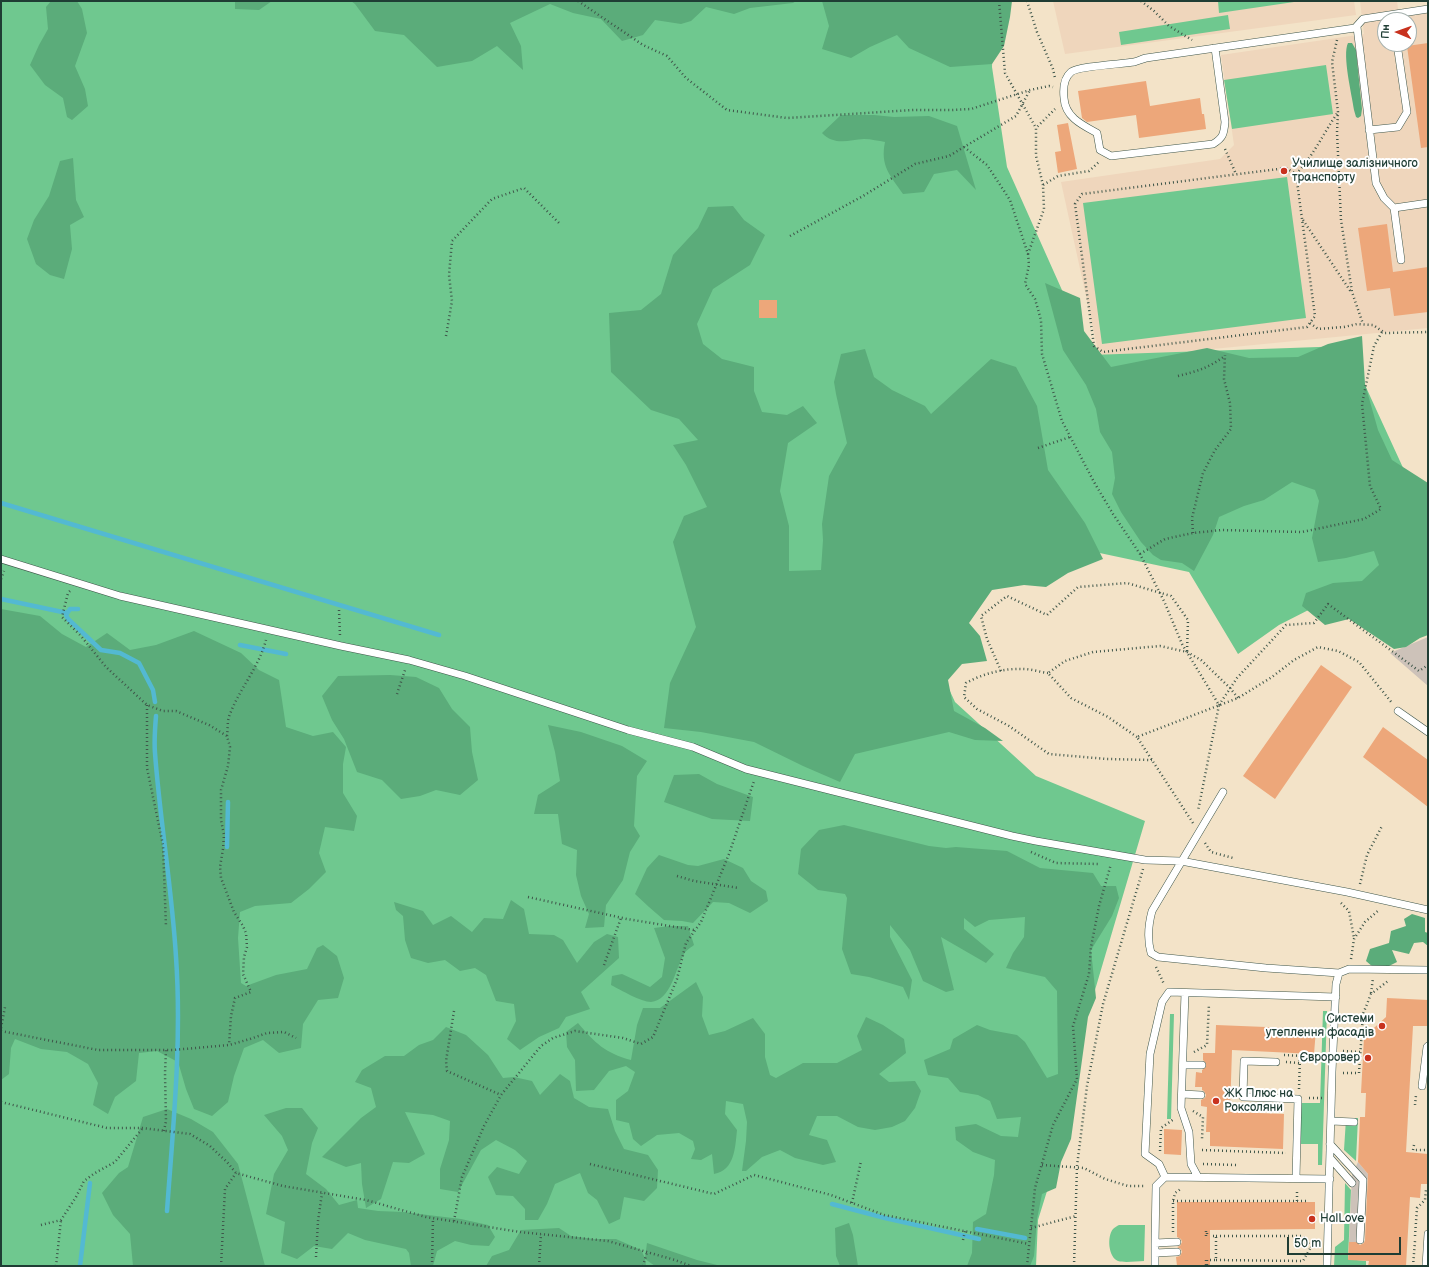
<!DOCTYPE html>
<meta charset="utf-8">
<style>
body{margin:0}
#map{position:relative;width:1429px;height:1267px;overflow:hidden;background:#f3e3c8;font-family:"Balsamiq Sans",sans-serif}
canvas{display:block}
.frame{position:absolute;inset:0;border:2px solid #1f3d34;pointer-events:none}
.north{position:absolute;left:1377px;top:12px;width:40px;height:40px;box-sizing:border-box;background:#fff;border:1px solid #a5b1ae;border-radius:50%;rotate:272deg;font-size:11px;font-weight:700;line-height:16px;text-align:center;color:#1f3d34}
.north::after{content:'';display:block;margin:auto;width:14px;height:18px;background:#c8321e;clip-path:polygon(50% 0,100% 100%,50% 72%,0 100%)}
.scale{position:absolute;left:1287px;top:1237px;width:114px;height:18px;box-sizing:border-box;border:2px solid #1f3d34;border-top:0;padding-left:5px;font-size:12px;line-height:14px;white-space:nowrap;color:#1f3d34;-webkit-text-stroke:3px #fff;paint-order:stroke}
</style>
<div id="map">
<canvas width="1429" height="1267"></canvas>
<div class="frame"></div>
<div class="north">Пн</div>
<div class="scale">50 m</div>
</div>
<script>
const ctx = document.querySelector('canvas').getContext('2d');
ctx.lineJoin = 'round';
function paint(path, color) { ctx.fillStyle = color; ctx.fill(path, 'evenodd'); }
function stroke(path, color, width, dash) { ctx.strokeStyle = color; ctx.lineWidth = width; ctx.lineCap = dash ? 'butt' : 'round'; ctx.setLineDash(dash || []); ctx.stroke(path); }
function drawText(font, color, halo, rows, align = 'center') {
  ctx.font = font + ' "Balsamiq Sans",sans-serif'; ctx.lineWidth = 4; ctx.setLineDash([]); ctx.textBaseline = 'middle'; ctx.strokeStyle = halo; ctx.fillStyle = color; for (const [text, x, y, turn = 0] of rows) {
    ctx.save(); ctx.translate(x, y); ctx.rotate((+turn || 0) * Math.PI / 180); ctx.textAlign = isNaN(turn) ? turn : align; if (halo) ctx.strokeText(text, 0, 0); ctx.fillText(text, 0, 0); ctx.restore();
  }
}
paint(new Path2D(`
 M1053,1H1354L1356,15L1065,54Z
 M1360,1H1397L1399,16L1428,13V328L1100,360L1061,182L1220,159L1234,145L1221,55L1364,34ZM1385,20H1409V44H1385Z`), '#efd6bc');
paint(new Path2D(`
 M1428,637V686L1390,653Z
 M1358,1162L1368,1174L1364,1243L1349,1242L1352,1175Z`), '#cdc2b9');
paint(new Path2D(`
 M1,1H994L992,67L1007,167L1091,355L1347,346L1428,522V627L1332,598L1279,625L1238,654L1189,572L1095,552L982,591L942,674L955,702L1036,776L1145,821L1087,1017L1057,1159L1038,1220L1036,1266H1Z
 M1218,1H1294V2L1219,13Z
 M1228,15L1230,29L1121,45L1119,32Z
 M1326,65L1333,114L1232,129L1224,80Z
 M1287,177L1306,318L1102,344L1083,203Z
 M1323,1011H1327L1322,1165H1318V1144H1301V1103H1320Z
 M1170,1014H1174L1171,1119H1167Z
 M1358,1118L1356,1161L1344,1150L1346,1119Z
 M1345,1183L1351,1190L1348,1259L1366,1261V1266H1334L1335,1247L1344,1240Z
 M1119,1225H1145L1144,1261C1137,1261 1125,1263 1118,1261C1108,1257 1107,1236 1113,1229C1115,1227 1117,1226 1119,1225Z`), '#6fc88f');
paint(new Path2D(`
 M51,1H77L82,9L87,33L75,66L85,89L88,106L72,120L67,117L63,98L45,85L30,65L39,45L48,29L46,7Z
 M235,1H272L259,10L235,9Z
 M351,1H796L793,3L750,8L734,14L706,7L691,21L681,24L655,20L643,35L622,41L601,19L573,13L550,4L510,23L521,46L523,70L497,46L472,61L437,67L404,35L375,31L355,4Z
 M822,1H1012L1010,17L1004,46L992,64L950,67L909,48L897,35L870,47L851,58L822,49L829,26Z
 M1348,43H1352L1356,50L1362,109L1361,116L1358,118L1356,117L1354,110C1352,95 1342,55 1348,43Z
 M841,115H874L894,117L929,116L957,126L976,190L957,170L934,174L924,192L903,194C890,175 880,166 885,142C879,141 871,139 864,139C849,140 834,146 822,133Z
 M73,158L76,200L84,217L70,225L72,249L64,279L50,275L36,264L27,239L34,220L49,196L60,161Z
 M733,206L744,220L765,235L750,265L713,289L697,324L703,344L722,359L754,367V391L762,412L787,415L803,406L817,423L788,443L780,491L789,526V571L821,570L823,540L822,524L829,476L847,443L836,394L834,382L841,354L865,349L874,377L892,390L925,406L931,414L991,359L1016,367L1037,406L1048,470L1085,523L1103,559L1068,573L1046,587L1024,585L992,590L969,623L980,636L987,661L962,664L948,680L954,711L985,728L1003,741L975,740L949,732L855,754L840,782L803,766L754,742L701,732L664,728L670,683L696,627L673,542L684,516L707,507L686,465L673,445L698,440L679,419L651,410L611,372L609,313L641,310L661,294L673,255L698,228L708,207Z
 M1045,283L1080,298L1084,331L1111,367L1207,348L1249,358L1298,357L1328,344L1362,336L1365,384L1378,430L1392,460L1428,483V635L1420,638L1406,647L1394,649L1349,619L1325,625L1302,606L1306,593L1333,583L1362,581L1379,565L1374,551L1346,558L1318,562L1312,538L1319,501L1315,490L1292,482L1264,500L1244,506L1219,517L1213,535L1194,571L1182,563L1161,560L1153,555L1141,542L1121,512L1112,494L1115,478L1112,452L1100,432L1096,409L1086,385L1063,350Z
 M1,609L40,616L62,634L86,647L107,633L130,650L156,645L194,631L241,653L259,670L279,680L286,727L313,736L333,732L346,747L343,764V793L357,816L354,831L325,827L319,853L326,872L309,889L291,903L255,906L240,912L238,938L241,983L246,986L276,975L307,969L317,948L323,945L337,956L344,978L338,998L318,1000L303,1024L301,1048L279,1053L263,1040L244,1048L234,1076L228,1102L212,1116L194,1109L186,1089L179,1065L176,1061L157,1051L139,1053L136,1081L115,1097L108,1114L93,1105L98,1083L88,1064L67,1052L41,1049L15,1039L11,1048L9,1074L1,1080Z
 M390,675L416,677L439,688L452,709L470,727L472,752L478,780L460,795L436,790L420,796L401,799L382,780L357,772L344,739L332,720L322,696L338,676Z
 M548,725L581,732L622,746L647,761L637,776L634,826L640,836L630,852L623,880L606,905L604,927L585,928L589,914L581,896L576,875L577,850L562,844L558,814H534L538,795L560,781L555,752Z
 M699,774L717,784L753,797L750,821L712,819L664,802L674,775Z
 M844,825L929,846L946,848L956,847L1007,851L1040,868L1093,873L1101,886H1116L1119,898L1112,916L1091,950L1096,998L1088,1017L1071,1139L1061,1162L1056,1188L1042,1194L1037,1219L1034,1256L1030,1266H967L972,1253L973,1222L986,1214L994,1175L995,1160L973,1152L956,1140L955,1127L976,1124L1001,1136L1018,1137L1021,1117L997,1119L990,1101L978,1095L960,1092L948,1078L928,1075L924,1060L950,1049L953,1039L977,1025L990,1030L1017,1035L1025,1042L1047,1078L1058,1074L1057,991L1045,977L1006,968L1013,953L1024,937L1025,917L989,920L975,927L964,918V929L994,954L986,963L941,937L954,990L946,992L923,981L910,950L890,925V937L912,980L909,1000L903,987L869,977L851,974L842,949L847,898L845,894L818,890L798,874L801,849L819,830Z
 M659,855L688,865L698,866L724,859L743,868L751,881L766,891L768,901L750,913L729,903L713,902L693,923L682,921L664,920L649,907L635,894L647,868Z
 M511,900L524,909L529,934L554,935L563,940L577,963L594,942L607,934L618,937L619,958L581,992L590,1009L566,1017L559,1028L539,1037L520,1050L507,1039L516,1021L514,1004L496,1001L486,975L475,968L460,971L445,960L428,963L411,958L405,940L403,916L396,910L394,902L423,911L433,925L451,916L472,932L484,918L503,919Z
 M1412,914L1425,918V932L1428,933V946L1423,942L1414,943L1409,954L1392,950L1397,962L1389,966L1373,967L1366,961L1370,949L1389,943L1391,931L1406,926L1404,919Z
 M670,926H688L694,945C690,948 685,951 683,956C675,970 671,1000 651,1002C641,1002 621,990 611,985L612,976L622,974L650,987L662,977L665,958L654,928Z
 M696,982L703,997L702,1016L709,1035L725,1031L753,1018L765,1034V1057L770,1075L776,1078L803,1063H837L862,1050L857,1036L866,1017L883,1025L904,1039L906,1053L879,1074L889,1082L915,1081L921,1091L915,1108L905,1121L892,1127L875,1130L858,1127L837,1116H817L809,1135L827,1140L836,1162L823,1165L795,1158L780,1150L762,1157L746,1171H742L746,1141L747,1122L743,1104L726,1101L725,1114L737,1130C735,1148 735,1170 714,1174L712,1154L701,1160L691,1159L695,1149L693,1141L679,1133L657,1135L641,1146L633,1139L629,1123L616,1120V1100L628,1091L635,1072L626,1066L609,1071L594,1090L576,1091L575,1060L567,1047L566,1032L578,1023C595,1043 605,1053 631,1060L637,1025L643,1008H660Z
 M446,1027L466,1035L488,1055L503,1078L514,1077L532,1081L540,1095L560,1074L570,1081L574,1098L589,1107L608,1109L615,1131L624,1149L648,1155L658,1170L657,1188L644,1201L624,1197L620,1219L609,1224L597,1200L588,1193L580,1173L555,1184L547,1204L538,1220H525V1209L513,1196L496,1195L488,1177L497,1167L519,1174L527,1161L515,1150L496,1140L481,1150L458,1192L440,1189V1169L449,1140L450,1121L433,1115L405,1112L425,1154L409,1163L393,1162L381,1199L366,1208L362,1184L361,1163L346,1167L322,1157L361,1118L376,1107L371,1088L355,1082L362,1070L385,1056H404L419,1045L433,1040Z
 M286,1108H302L318,1128L312,1143L306,1174L326,1189L339,1205L357,1200L358,1208L378,1211L403,1212L461,1219L488,1225L495,1237L489,1246L471,1245L455,1241L437,1251L433,1266H411L409,1253L406,1249L365,1240L348,1233L332,1249L314,1246L297,1259L281,1253L285,1222L266,1214L274,1174L288,1150L282,1136L264,1115Z
 M167,1109L191,1119L213,1132L238,1164L265,1266H133L130,1234L113,1215L102,1193L119,1173L128,1167L143,1117Z
 M849,1223L853,1235L858,1266H840L836,1256L835,1228Z
 M559,1228L571,1236L594,1239H616L641,1250L645,1258L647,1243L697,1260L721,1266H655L645,1259L646,1266H486L492,1256L509,1250L521,1230Z`), '#5bac7a');
stroke(new Path2D(`
 M1,503L439,635
 M1,599L67,613
 M78,609H70L66,615L68,619L101,650L120,653L139,663L153,690L155,702
 M240,645L286,654
 M156,716C155,728 154,741 155,753C160,821 172,889 176,957C182,1042 173,1127 167,1211
 M227,847L228,802
 M832,1204L885,1218L979,1239
 M977,1229L1025,1238
 M80,1266L90,1183`), '#53b9d2', 4.5);
paint(new Path2D(`
 M1428,43V147L1421,148L1407,46Z
 M1146,81L1150,106L1200,98L1202,114H1204L1206,129L1139,138L1136,115L1087,122L1082,118L1078,91Z
 M1068,123L1077,169L1058,173L1055,152L1061,151L1057,125Z
 M1387,224L1393,272L1428,267V312L1394,316L1390,288L1367,291L1358,228Z
 M759,300H777V318H759Z
 M1321,665L1352,687L1275,799L1243,776Z
 M1383,727L1428,760V807L1363,757Z
 M1387,998L1428,1000V1026H1413L1406,1152L1428,1154V1184H1421L1420,1198L1410,1197L1406,1266H1368L1369,1261L1348,1260L1349,1242H1356L1360,1245L1364,1243L1365,1240L1368,1174L1358,1162L1360,1117H1365L1366,1093H1361L1364,1037L1386,1017Z
 M1216,1025L1316,1029L1314,1054L1232,1050L1230,1112L1284,1114L1283,1149L1210,1146V1132H1206L1207,1107L1201,1106V1100L1205,1098L1206,1095L1204,1091L1202,1090V1087H1195L1196,1072L1202,1073V1070L1206,1067V1063L1203,1060V1053H1215Z
 M1164,1129L1182,1130L1181,1155L1164,1154Z
 M1177,1202H1315V1229L1210,1230V1266H1177L1176,1257L1180,1256L1182,1252L1181,1249L1177,1247L1180,1246L1182,1242L1181,1239L1177,1237Z`), '#eda77a');
const lane = new Path2D(`
 M1357,27L1376,183L1384,198L1394,208L1401,260
 M1215,48L1225,122C1224,134 1223,138 1213,144L1111,156L1100,150L1097,133C1082,125 1065,117 1064,98C1063,89 1064,78 1071,72C1078,66 1123,64 1134,62C1138,61 1142,59 1146,58L1355,28L1363,19L1428,9
 M1369,130L1398,127L1407,112L1397,44
 M1394,208L1428,203
 M1,559L120,596L341,646L409,660L465,676L628,730L693,747L746,769L1012,836L1036,841L1145,860L1181,861L1347,892L1428,910
 M1398,711L1428,732
 M1223,792L1152,911C1148,926 1147,939 1151,953L1158,957L1266,968L1339,973L1349,969L1428,970
 M1185,993L1181,1108L1189,1132L1191,1164L1198,1177
 M1276,1062L1244,1061L1243,1097L1298,1099L1296,1178
 M1183,1065H1202
 M1422,1086L1427,1047L1428,1046
 M1182,1094L1201,1095
 M1331,1121L1354,1122
 M1330,1144L1363,1180L1360,1240
 M1330,1158L1352,1183
 M1165,1177L1159,1164L1145,1154L1150,1054L1162,1002L1169,992L1336,997
 M1155,1243L1156,1186L1165,1177L1330,1179
 M1177,1252L1155,1253V1243L1177,1242
 M1155,1266V1253
 M1327,1266L1332,1072L1336,984L1339,973
 M1426,1266L1428,1234`);
stroke(lane, '#3f564a', 8);
stroke(new Path2D(`
 M578,1L643,45L667,56L686,78L727,110L787,118L914,110H952L971,109L1030,90L1049,86L1053,87
 M999,1L1005,73L1036,128
 M1027,1L1037,32L1053,69L1055,78
 M1141,1L1154,11L1169,26L1192,40
 M1337,40L1332,62L1338,112L1337,132L1341,220L1352,292L1363,324
 M964,147L987,165L1010,200L1028,254L1029,265L1025,284L1035,299L1041,320L1042,354L1062,421L1094,482L1113,514L1140,554L1164,601L1182,644L1219,705L1198,811
 M1225,149L1236,174
 M1286,168L1296,174L1315,316L1307,327L1103,352L1094,346L1075,204L1082,194Z
 M1296,174C1314,155 1323,134 1338,112
 M1043,185L1036,156V128L1055,109
 M1303,220L1351,292
 M790,236L863,196L915,164L949,156L1016,116L1030,90
 M1028,254L1044,209L1043,185L1058,176L1089,171L1100,161
 M1310,323L1318,329L1344,327L1357,324L1373,325L1385,333L1428,332
 M446,336L452,301L449,275L452,241L492,199L524,188L561,225
 M1178,376C1198,371 1208,368 1225,356
 M1038,448L1070,437
 M1193,533L1192,518L1203,473L1215,450L1231,429L1230,403L1224,379L1225,355
 M1140,554L1165,539L1193,533L1222,530L1302,532L1364,519L1381,509L1370,486L1362,404L1374,346L1382,332
 M1,579L4,571
 M70,591L68,593L62,617L81,636L106,667L147,705L163,711H176L209,725L227,736L230,747L228,766L221,790V820L224,835L223,849L220,867L221,878L234,912L243,926L246,933L247,947L244,957L243,974L251,992L235,998L231,1016L229,1045
 M339,610L340,636
 M1001,671L987,639L981,616L1007,596L1047,615L1078,587L1127,583L1171,596L1188,620L1187,652
 M1048,673C1040,672 1031,669 1023,669C1004,668 982,674 966,683L964,697L977,709L1009,726L1049,754L1107,759L1152,760
 M397,694L405,670
 M147,705V768L163,845L166,927
 M1219,705L1237,678L1286,625L1314,623L1328,604L1419,671L1428,665
 M227,736C228,729 227,720 230,714C240,688 259,667 266,640
 M1137,737L1108,717L1071,698L1048,673L1065,661L1093,652L1160,646L1187,652L1201,660L1230,688L1238,698
 M1193,823L1137,737L1238,698L1272,677L1294,660L1318,647L1338,651L1359,662L1392,703
 M1205,843L1211,852L1233,858
 M1031,852L1056,863L1098,864
 M677,876L694,881L739,888
 M1360,884L1367,855L1382,826
 M528,897L627,919L694,930
 M1341,903L1349,911L1354,938
 M1351,959L1354,939L1365,922L1379,910
 M604,965L621,918
 M1156,967L1164,984
 M1371,993L1373,978
 M454,1011L446,1061L447,1071L501,1095
 M1,1028L5,1007
 M1,1031L98,1050H173L229,1045L250,1039L267,1033L284,1032L296,1038
 M1343,1051L1360,1052
 M1194,1052L1207,1045L1209,1004
 M1284,1055L1323,1057
 M1286,1062L1299,1063
 M1343,1073H1359L1363,1014L1371,994L1388,981
 M1299,1089L1300,1056
 M1309,1098H1322
 M1,1102L107,1128H142L190,1134L210,1146L227,1162L236,1173L283,1186L366,1200L426,1217L520,1232L608,1241L675,1260L691,1266
 M1415,1105L1416,1095
 M1193,1111L1203,1117L1202,1139
 M164,1131L166,1121L165,1073L166,1050
 M1414,1145L1413,1150H1428
 M1202,1150L1286,1153
 M1160,1151L1161,1128L1174,1119
 M590,1164L714,1194L754,1175L831,1195L884,1215L1029,1244
 M1203,1164L1236,1165
 M1042,1165L1084,1168L1105,1179L1128,1186H1146
 M1173,1201H1307
 M1297,1201V1190
 M852,1203L861,1161
 M454,1221L462,1177L484,1126L501,1095L541,1046L553,1038L575,1031L623,1038L641,1044L653,1037L677,979L686,943L701,922L729,854L754,781
 M41,1225L61,1220L76,1197L84,1181L95,1173L115,1162L142,1129
 M1031,1228L1076,1216
 M1173,1232V1201L1175,1193L1182,1188
 M1206,1236V1231H1207V1236
 M1216,1236H1303L1311,1247
 M1415,1236L1417,1208L1425,1200L1426,1190L1428,1191
 M963,1240L965,1231
 M316,1257L318,1221L322,1193
 M1206,1260V1266H1207V1260
 M1210,1260H1216V1236H1210
 M1216,1260L1303,1261L1311,1247
 M56,1266L61,1220
 M221,1266L225,1189L236,1173
 M432,1266L433,1218
 M539,1266L541,1234
 M643,1266L647,1252
 M1027,1266L1035,1188L1053,1125L1077,1079L1073,1026L1089,974L1091,947L1099,906L1111,864
 M1074,1266L1077,1166L1087,1086L1103,1004L1143,869
 M1413,1266L1415,1241`), '#3f564a', 2.5, [1, 3]);
stroke(lane, '#fff', 7);
for (const [x, y, r, color] of [
 [1284,171,4,"#c8321e"],
 [1382,1026,4,"#c8321e"],
 [1368,1058,4,"#c8321e"],
 [1216,1101,4,"#c8321e"],
 [1312,1219,4,"#c8321e"]
]) { const dot = new Path2D(); dot.arc(x, y, r, 0, 2 * Math.PI); ctx.fillStyle = color; ctx.fill(dot); stroke(dot, '#fff', 1.5); }
drawText('12px', '#1f3d34', '#fff', [
 ["Училище залізничного",1292,164],
 ["транспорту",1292,178],
 ["Системи",1374,1019,"right"],
 ["утеплення фасадів",1374,1033,"right"],
 ["Євроровер",1360,1058,"right"],
 ["ЖК Плюс на",1224,1094],
 ["Роксоляни",1224,1108],
 ["HalLove",1320,1219]
], 'left');
</script>
